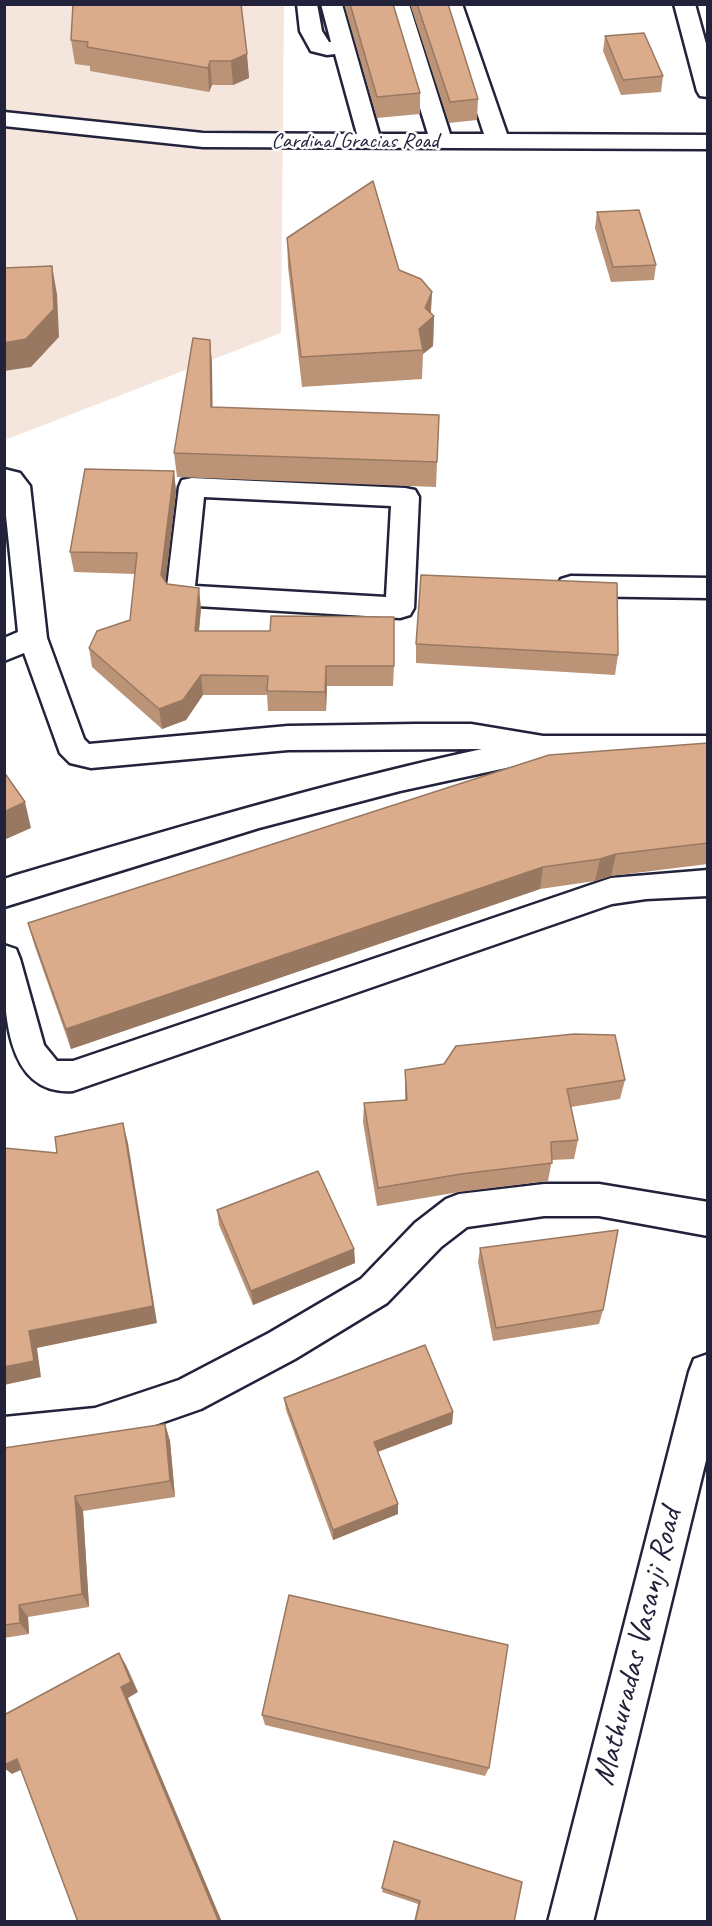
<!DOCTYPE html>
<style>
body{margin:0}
#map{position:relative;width:712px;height:1926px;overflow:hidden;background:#fff;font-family:Caveat,sans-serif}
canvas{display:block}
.frame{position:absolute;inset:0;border:6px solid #22223b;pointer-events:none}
</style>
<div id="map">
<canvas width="712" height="1926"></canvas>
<div class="frame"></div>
</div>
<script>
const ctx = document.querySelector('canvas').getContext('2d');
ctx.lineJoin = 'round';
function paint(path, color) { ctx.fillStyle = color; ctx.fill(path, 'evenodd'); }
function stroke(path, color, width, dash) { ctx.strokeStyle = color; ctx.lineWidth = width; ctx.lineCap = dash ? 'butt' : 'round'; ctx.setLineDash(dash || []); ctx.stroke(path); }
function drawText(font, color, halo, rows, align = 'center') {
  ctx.font = font + ' Caveat,sans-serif'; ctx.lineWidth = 5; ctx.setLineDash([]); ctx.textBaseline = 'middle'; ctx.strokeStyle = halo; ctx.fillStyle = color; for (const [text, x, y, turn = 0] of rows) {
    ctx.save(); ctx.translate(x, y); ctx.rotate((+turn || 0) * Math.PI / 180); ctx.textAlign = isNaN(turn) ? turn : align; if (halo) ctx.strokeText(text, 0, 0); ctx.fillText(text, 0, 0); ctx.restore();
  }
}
paint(new Path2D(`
 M5,5H284L281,333L5,440Z`), '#f4e6dc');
const minor = new Path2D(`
 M297,4H317L322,31L329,42H331L321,4H342L379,134H428L388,4H409L450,134H484L441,4H462L507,134L708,135V149L203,147L4,126V112L203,133L357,134L335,54L327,55L311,51L300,31Z
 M4,469L20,473L30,486L47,638L84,739L89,744L288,726L416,724H471L543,736H708V760H543L400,791L259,828L4,907V879L13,876C169,830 324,783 482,749L288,750L91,768L70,763L60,753L24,653L4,661V638L18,632L4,496Z
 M192,478L405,488L415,490L419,497L414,608L410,615L400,618L180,605L170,602L166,595L179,487L182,480ZM204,497L391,506L386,597L195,586Z
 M571,576L708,578V598L571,596L561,593L557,586L561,579Z
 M708,870V896L646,899L612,904L73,1091C0,1096 4,998 4,945L16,949L20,959L44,1045L57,1061H73L611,878Z
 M544,1184H599L708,1202V1236L599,1216H544L467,1227L441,1247L387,1303L295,1359L201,1409L95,1446L4,1455V1417L95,1408L179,1380L269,1333L361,1279L415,1223L446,1199L459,1194Z`);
const major = new Path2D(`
 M674,4H695L708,51V97L700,96L697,91Z
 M708,1354V1452L593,1922H548L689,1372L694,1359Z`);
stroke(minor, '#22223b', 5);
stroke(major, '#22223b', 5);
paint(minor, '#fff');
paint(major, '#fff');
paint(new Path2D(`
 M241,4L249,78L233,85H212L209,92L90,71V66L75,64L71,40Z
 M344,4H393L420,93V114L377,118Z
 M410,4H448L478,99L477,120L449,123Z
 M605,36L663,76L661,92L621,95L603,51Z
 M597,212L656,265L654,280L611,282L595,228Z
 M287,238L399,270L432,292L431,313L434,316L433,346L423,354L422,379L302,387L288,267Z
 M210,340L212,364V407L439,415L436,487L177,477L174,453Z
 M174,471L176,492L165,582L167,584L201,608L199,631L394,666L393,686H327L326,711H268L267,695H203L186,720L162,729L92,667L89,648L130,620L135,574L74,572L70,552Z
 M416,644L618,655L615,675L416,663Z
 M708,743V864L611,876L595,881L540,889L71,1049L34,944L28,923Z
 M405,1070L625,1080L620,1099L571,1107L578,1140L574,1159L552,1160L548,1181L459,1192L377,1206L363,1122L364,1103L405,1100Z
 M217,1210L354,1249L355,1263L253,1305L219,1225Z
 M480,1248L603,1310L599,1324L493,1341L478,1262Z
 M284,1398L453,1412L452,1424L378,1452L398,1504V1514L333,1540L286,1410Z
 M165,1424L170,1441L175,1497L83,1511L89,1607L28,1617L29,1634L4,1638V1448Z
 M262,1715L489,1768L485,1776L265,1725Z
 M394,1841L514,1922H414L418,1904L382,1892Z`), '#bb9478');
paint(new Path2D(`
 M247,54L249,78L233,85L231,61Z
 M210,61L212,85L209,92L208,68Z
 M52,266L57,294L59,337L31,367L4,371V343Z
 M432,292L430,320L434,316L433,346L423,354V350L419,329L425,308Z
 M210,340L212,364L213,432L211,407Z
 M174,471L176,492L164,595L161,575Z
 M199,588L201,608L197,651L195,631Z
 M326,666L327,686L326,711L325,692Z
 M201,675L203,695L186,720L162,729L159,709Z
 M25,802L31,828L4,840V812Z
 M616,854L611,876L595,881L600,859Z
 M543,867L540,889L71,1049L66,1029Z
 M123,1123L128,1143L157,1323L37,1348L41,1377L4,1385V1367L29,1331Z
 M354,1249L355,1263L253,1305L251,1291Z
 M453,1412L452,1424L374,1453V1442Z
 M165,1424L170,1441L175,1497L170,1481Z
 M75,1496L83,1511L89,1607L82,1594Z
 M398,1504V1514L333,1540V1530Z
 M19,1605L28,1617L29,1634L20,1623Z
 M119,1653L126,1665L138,1692L128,1698L222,1922H219L121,1687Z
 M17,1759L27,1767L12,1774L4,1768V1765Z`), '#997861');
const building = new Path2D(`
 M73,4H241L247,54L231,61H210L208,68L87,47L88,42L71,40Z
 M350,4H393L420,93L377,97Z
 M417,4H448L478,99L450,102Z
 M644,33L663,76L623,80L605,36Z
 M373,181L399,270L421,279L432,292L425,308L434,316L419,329L423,350L301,357L287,238Z
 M639,210L656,265L613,267L597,212Z
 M52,266L54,309L26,339L4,343V268Z
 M193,338L210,340L211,407L439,415L437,462L174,453Z
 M85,469L174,471L161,575L167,584L199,588L195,631H270L271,616L394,617V666H326L325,692L267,691L268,676L201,675L183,700L159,709L89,648L97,631L130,620L137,553L70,552Z
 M421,575L617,583L618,655L416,644Z
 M708,743V843L616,854L600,859L543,867L66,1029L28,923L549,755Z
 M4,772L25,802L4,812Z
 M574,1034L615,1035L625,1080L567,1089L578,1140L551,1142L552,1163L461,1174L378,1188L364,1103L407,1100L405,1070L444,1064L456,1046Z
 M123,1123L153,1306L29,1331L34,1361L4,1367V1148L57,1153L55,1137Z
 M318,1171L354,1249L251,1291L217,1210Z
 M618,1230L603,1310L496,1328L480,1248Z
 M425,1345L453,1412L374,1442L398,1504L333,1530L284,1398Z
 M165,1424L170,1481L75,1496L82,1594L19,1605L20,1623L4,1625V1448Z
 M289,1595L508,1645L489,1768L262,1715Z
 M119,1653L131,1682L121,1687L219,1922H78L17,1759L4,1765V1715Z
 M394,1841L522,1882L514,1922H415L420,1901L382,1888Z`);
paint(building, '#daac8b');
stroke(building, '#997861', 1.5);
drawText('22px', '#22223b', '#fff', [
 ["Cardinal Gracias Road",355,141]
]);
drawText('32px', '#22223b', '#fff', [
 ["Mathuradas Vasanji Road",638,1647,-76]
]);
</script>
